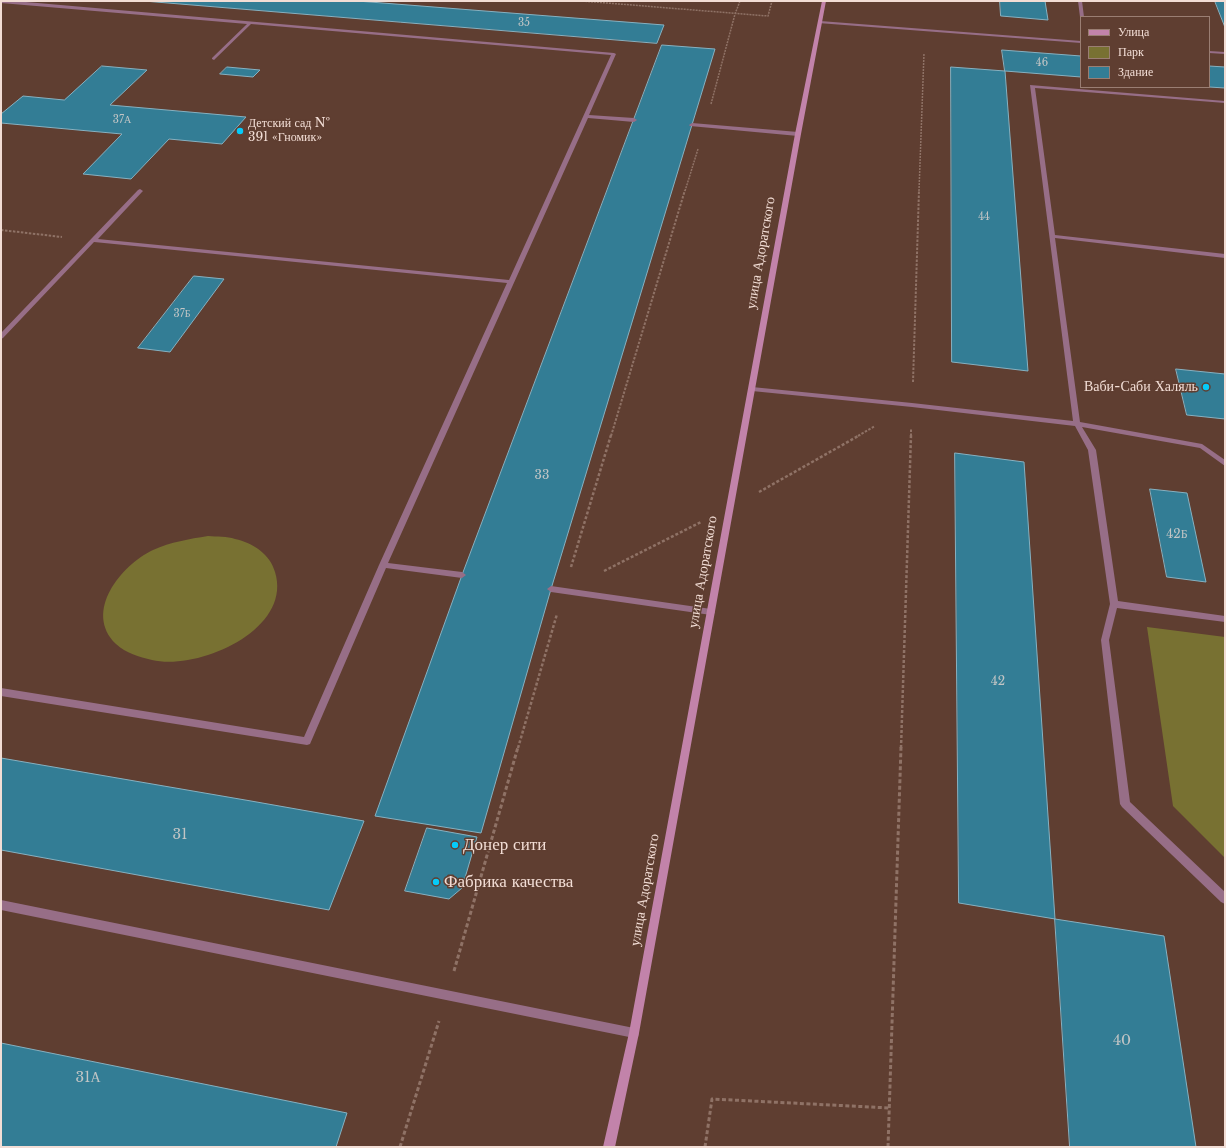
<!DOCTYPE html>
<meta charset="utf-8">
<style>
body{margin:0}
#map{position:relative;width:1226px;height:1148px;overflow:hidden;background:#5f3e31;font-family:"Libre Baskerville",serif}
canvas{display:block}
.frame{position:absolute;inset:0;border:2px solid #f2ddd5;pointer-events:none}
.legend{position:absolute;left:1080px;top:16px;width:130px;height:72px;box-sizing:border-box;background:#5f3e31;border:1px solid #9a7e73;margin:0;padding:5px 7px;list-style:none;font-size:12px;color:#f2ddd5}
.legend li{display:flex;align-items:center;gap:8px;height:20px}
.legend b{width:20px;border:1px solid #9a7e73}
</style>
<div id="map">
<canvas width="1226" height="1148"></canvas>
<div class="frame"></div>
<ul class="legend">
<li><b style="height:5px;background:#c283aa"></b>Улица</li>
<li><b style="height:11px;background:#787132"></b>Парк</li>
<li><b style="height:11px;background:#337d95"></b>Здание</li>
</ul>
</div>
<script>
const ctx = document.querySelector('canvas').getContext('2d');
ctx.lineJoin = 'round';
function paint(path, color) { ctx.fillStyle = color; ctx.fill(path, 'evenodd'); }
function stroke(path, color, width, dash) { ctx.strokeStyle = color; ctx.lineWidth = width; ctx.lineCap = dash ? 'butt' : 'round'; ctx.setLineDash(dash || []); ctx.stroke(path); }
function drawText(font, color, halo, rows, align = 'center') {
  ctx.font = font + ' "Libre Baskerville",serif'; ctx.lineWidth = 3; ctx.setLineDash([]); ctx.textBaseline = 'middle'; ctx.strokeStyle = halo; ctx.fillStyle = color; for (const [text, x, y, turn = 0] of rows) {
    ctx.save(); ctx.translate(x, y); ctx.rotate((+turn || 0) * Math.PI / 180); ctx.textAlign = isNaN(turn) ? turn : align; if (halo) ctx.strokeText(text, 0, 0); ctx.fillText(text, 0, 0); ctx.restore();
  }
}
paint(new Path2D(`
 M208,536C217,537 227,536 235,539C253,543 270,554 275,572C293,630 198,671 152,660C139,657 126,653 116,644C83,612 121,565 153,550C171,542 189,539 208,536Z
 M1147,627L1225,637V858L1173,806Z`), '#787132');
const building = new Path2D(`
 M144,1H357L664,25L657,43Z
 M1000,1H1045L1048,20L1001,16Z
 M1215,1H1225V27Z
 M662,45L715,49L551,589L481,833L375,816L462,575Z
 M1002,50L1081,56V77L1005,71Z
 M102,66L147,70L110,105L246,117L222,144L169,139L131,179L83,174L122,134L1,123V114L23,96L64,100Z
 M1209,66L1225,67V88L1209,87Z
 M227,67L260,70L253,77L220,74Z
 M951,67L1005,71L1028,371L952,362Z
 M194,276L224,279L170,352L138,348Z
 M1176,369L1225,374V419L1187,415Z
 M955,453L1024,462L1055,919L959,903Z
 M1150,489L1187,493L1206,582L1167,577Z
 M1,758L251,801L364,821L329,910L1,850Z
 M427,828L477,837L462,888L449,899L405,891Z
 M1055,919L1164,936L1196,1147H1070Z
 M1,1043L347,1113L336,1147H1Z`);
paint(building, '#337d95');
stroke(building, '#86b1c1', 1);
stroke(new Path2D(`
 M582,1L768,16L772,1
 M711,104L735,14L740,1
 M685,191L698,149
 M919,191L924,53`), '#8f7266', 1.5, [2, 1]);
stroke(new Path2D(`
 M1,230L62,237
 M913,382L919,190
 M611,436L685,190
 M858,436L875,426
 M911,436V429`), '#8f7266', 2, [2.5, 1.5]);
stroke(new Path2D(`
 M759,492L860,435
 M571,567L611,435
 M604,571L701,522
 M518,748L557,614
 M901,748L911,435`), '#8f7266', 2.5, [3, 2]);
stroke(new Path2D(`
 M454,971L518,747
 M400,1147L439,1021
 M705,1147L712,1099L890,1108
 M888,1147L901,747`), '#8f7266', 3, [4, 2.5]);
paint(new Path2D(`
 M1,1H27L26,2L614,53L616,54L589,115L634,118L637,120L634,122L588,118L388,563L462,572L466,575L462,578L386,568L310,744L307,745L1,696V688L304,737L379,565L507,283L94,242L3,338L1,339V333L138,190L140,189L143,191L142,192L98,239L509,280L611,55L251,24L214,60L212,59V58L247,24L1,3Z
 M1078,1H1082L1084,17H1081V18L1080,17Z
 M820,21L1081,41V43L818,23V21Z
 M1209,51L1225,52V54L1209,53Z
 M1030,85L1225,101V103L1035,88L1055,235L1225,254V258L1055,238L1080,422L1202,444L1225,460V466L1200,448L1082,427L1096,450L1118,601L1225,616V622L1117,608L1109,640L1130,802L1225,892V904L1221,902L1122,807L1120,804L1101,640L1110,604L1088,450L1075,426L912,407L752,391L749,389L752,387L912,403L1073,421Z
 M692,123L798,132L801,134L798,136L690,126L689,125Z
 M551,586L711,609L714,610L715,612L714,614L711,615L551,592L547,589Z
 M1,900L634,1028L638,1029L639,1033L638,1037L634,1038L1,910Z`), '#976e87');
paint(new Path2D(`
 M822,1H826L801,134L639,1033L615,1147H603L629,1033L795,134Z`), '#c283aa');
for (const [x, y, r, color] of [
 [240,131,4,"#06cbf9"],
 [1206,387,4,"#06cbf9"],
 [455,845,4,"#06cbf9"],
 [436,882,4,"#06cbf9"]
]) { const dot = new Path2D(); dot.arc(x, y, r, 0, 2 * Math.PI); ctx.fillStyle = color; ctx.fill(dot); stroke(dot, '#5f3e31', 1.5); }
drawText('10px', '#c2c5c5', null, [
 ["35",524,23],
 ["46",1042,63],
 ["37А",122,120],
 ["44",984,217],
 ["37Б",182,314]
]);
drawText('12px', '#f2ddd5', '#5f3e31', [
 ["Детский сад №",248,124],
 ["391 «Гномик»",248,138]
], 'left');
drawText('12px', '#c2c5c5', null, [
 ["33",542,476],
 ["42Б",1177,535],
 ["42",998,682]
]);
drawText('14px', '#f2ddd5', '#5f3e31', [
 ["улица Адоратского",761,253,-80],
 ["улица Адоратского",703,572,-80],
 ["улица Адоратского",645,890,-80]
]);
drawText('14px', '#f2ddd5', '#5f3e31', [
 ["Ваби-Саби Халяль",1198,387]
], 'right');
drawText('14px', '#c2c5c5', null, [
 ["31",180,835],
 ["40",1122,1041],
 ["31А",88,1078]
]);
drawText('17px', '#f2ddd5', '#5f3e31', [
 ["Донер сити",463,845],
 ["Фабрика качества",444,882]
], 'left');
</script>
